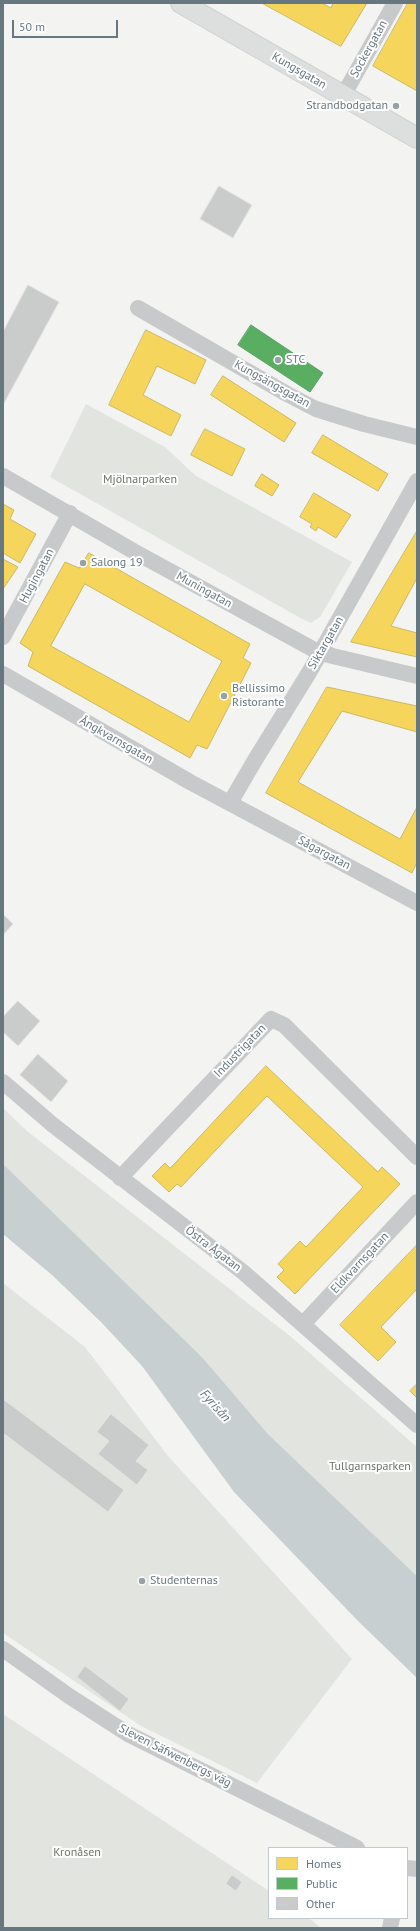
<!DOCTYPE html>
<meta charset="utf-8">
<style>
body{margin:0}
#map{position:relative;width:420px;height:1931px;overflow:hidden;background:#f3f3f2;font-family:"PT Sans",sans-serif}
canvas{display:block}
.frame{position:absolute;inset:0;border:4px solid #66777f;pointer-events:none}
.legend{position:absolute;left:268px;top:1847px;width:140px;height:72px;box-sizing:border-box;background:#fff;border:1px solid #c2c9cc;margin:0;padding:5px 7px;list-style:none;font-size:12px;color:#66777f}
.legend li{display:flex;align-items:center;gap:8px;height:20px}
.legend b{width:20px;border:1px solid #c2c9cc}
.scale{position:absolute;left:12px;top:20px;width:106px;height:18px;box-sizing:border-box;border:2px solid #66777f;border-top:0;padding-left:5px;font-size:12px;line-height:14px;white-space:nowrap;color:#66777f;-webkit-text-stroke:3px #fff;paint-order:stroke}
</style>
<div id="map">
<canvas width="420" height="1931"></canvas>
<div class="frame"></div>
<ul class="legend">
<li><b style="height:11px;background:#f6d55c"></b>Homes</li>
<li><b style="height:11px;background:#5aae61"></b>Public</li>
<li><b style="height:11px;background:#cacbcb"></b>Other</li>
</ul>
<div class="scale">50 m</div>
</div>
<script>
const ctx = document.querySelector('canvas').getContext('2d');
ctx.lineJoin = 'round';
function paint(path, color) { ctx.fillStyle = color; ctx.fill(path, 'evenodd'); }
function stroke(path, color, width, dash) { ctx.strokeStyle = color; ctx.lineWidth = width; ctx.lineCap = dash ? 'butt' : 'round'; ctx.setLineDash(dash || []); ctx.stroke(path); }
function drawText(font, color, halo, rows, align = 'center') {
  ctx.font = font + ' "PT Sans",sans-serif'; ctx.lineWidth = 4; ctx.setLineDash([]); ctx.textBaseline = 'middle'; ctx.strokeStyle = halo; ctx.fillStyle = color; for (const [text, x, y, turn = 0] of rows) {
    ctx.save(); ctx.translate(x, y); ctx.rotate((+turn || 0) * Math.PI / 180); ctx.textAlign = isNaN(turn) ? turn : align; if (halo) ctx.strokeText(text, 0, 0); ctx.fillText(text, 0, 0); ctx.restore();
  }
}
paint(new Path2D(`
 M86,404L165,447L196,476L352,562L320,617L311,623L304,620L50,477Z
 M3,1108L27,1131L290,1336L417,1447V1576L268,1434L202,1357L3,1164Z
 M3,1283L85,1347L168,1456L352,1659L257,1783L141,1726L3,1633Z
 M3,1714L269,1891V1918H309L321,1928H3Z`), '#e2e5df');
paint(new Path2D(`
 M3,1164L202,1357L268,1434L417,1576V1678L359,1622L234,1492L142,1366L101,1322L52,1275L3,1234Z`), '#c7cfd0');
const homes = new Path2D(`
 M262,3H322L331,8L333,3H367L341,46Z
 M408,3H417V91L373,66Z
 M146,330L206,360L195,384L157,366L143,395L181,415L171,436L109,405Z
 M223,376L296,423L284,442L211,395Z
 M205,429L245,449L232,476L191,455Z
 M323,435L388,474L378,491L312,453Z
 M262,474L279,485L272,496L255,486Z
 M314,493L351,515L336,538L318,527L316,531L310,527L312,524L300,517Z
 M3,504L14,510L10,519L36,534L20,563L3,553Z
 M417,531V578L391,626L417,633V657L351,642Z
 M89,553L250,644L243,658L251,663L207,749L197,745L190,758L28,666L33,652L20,643L65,562L79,568ZM85,584L222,661L189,722L51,646Z
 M3,559L18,567L3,589Z
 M327,687L417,706V732L342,711L298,782L400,839L417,807V862L412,873L266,793Z
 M266,1066L378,1172L382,1167L400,1184L295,1294L277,1277L284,1270L278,1264L300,1241L306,1247L363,1187L267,1096L181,1187L177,1184L169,1192L152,1176L165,1163L170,1168Z
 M417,1245V1289L381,1327L396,1342L378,1361L340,1325Z
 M417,1384V1398L410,1391Z`);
paint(homes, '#f6d55c');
stroke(homes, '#cbb966', 1);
const public = new Path2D(`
 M251,325L323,373L310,392L238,345Z`);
paint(public, '#5aae61');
stroke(public, '#5e9e6a', 1);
const building = new Path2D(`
 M219,186L252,205L233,238L200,219Z
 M28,285L59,302L3,405V332Z
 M3,914L13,924L3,935Z
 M18,1001L40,1021L18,1046L3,1032V1017Z
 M38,1054L68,1081L51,1102L20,1075Z
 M3,1399L124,1490L108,1512L3,1433Z
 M111,1414L149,1445L136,1461L148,1470L137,1485L98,1454L109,1441L97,1432Z
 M85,1666L129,1699L120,1711L77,1677Z
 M232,1875L242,1882L236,1891L226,1884Z`);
paint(building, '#cacbcb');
stroke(building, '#e2e2e2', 1);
const major = new Path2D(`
 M181,3L417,138`);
stroke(major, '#cfd0d0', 22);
stroke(new Path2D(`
 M343,96L395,3
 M138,308L287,394L316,409L364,424L417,437
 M3,476L135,552L320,653L417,676
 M3,637L70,513
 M3,674L190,782L417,903
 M230,803L255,760L310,671L417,481
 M3,1082L53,1125L243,1272L417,1425
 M120,1178L271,1019L284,1025L417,1157
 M303,1324L417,1202
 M3,1649L69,1696L128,1734L357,1848
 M407,1868L417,1869
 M390,1928L392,1918`), '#c8c9ca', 16);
stroke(major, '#dddede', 20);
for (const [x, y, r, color] of [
 [396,106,4,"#97a2a7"],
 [278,360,4,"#97a2a7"],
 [83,563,4,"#97a2a7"],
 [224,696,4,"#97a2a7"],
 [142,1581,4,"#97a2a7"]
]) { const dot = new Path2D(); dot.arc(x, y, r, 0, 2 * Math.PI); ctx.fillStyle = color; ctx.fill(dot); stroke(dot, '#fff', 1.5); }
drawText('12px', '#66777f', '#fff', [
 ["Sockergatan",369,49,-61],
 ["Kungsgatan",299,71,30],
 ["Kungsängsgatan",272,384,29],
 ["Hugingatan",37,576,-62],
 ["Muningatan",204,590,29],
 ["Siktargatan",326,643,-60],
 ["Ångkvarnsgatan",116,740,30],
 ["Sågargatan",324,853,28],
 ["Industrigatan",240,1051,-46],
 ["Östra Ågatan",213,1249,37],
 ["Eldkvarnsgatan",360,1263,-47],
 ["Sleven Säfwenbergs väg",175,1756,27]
]);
drawText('12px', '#66777f', '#fff', [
 ["Strandbodgatan",388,106,"right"],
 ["STC",286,360],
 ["Salong 19",91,563],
 ["Bellissimo",232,689],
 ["Ristorante",232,703],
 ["Studenternas",150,1581]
], 'left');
drawText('12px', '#6a7764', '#fff', [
 ["Mjölnarparken",140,480],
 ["Tullgarnsparken",370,1467],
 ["Kronåsen",77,1853]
]);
drawText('italic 13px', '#62787c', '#fff', [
 ["Fyrisån",215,1406,48]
]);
</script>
